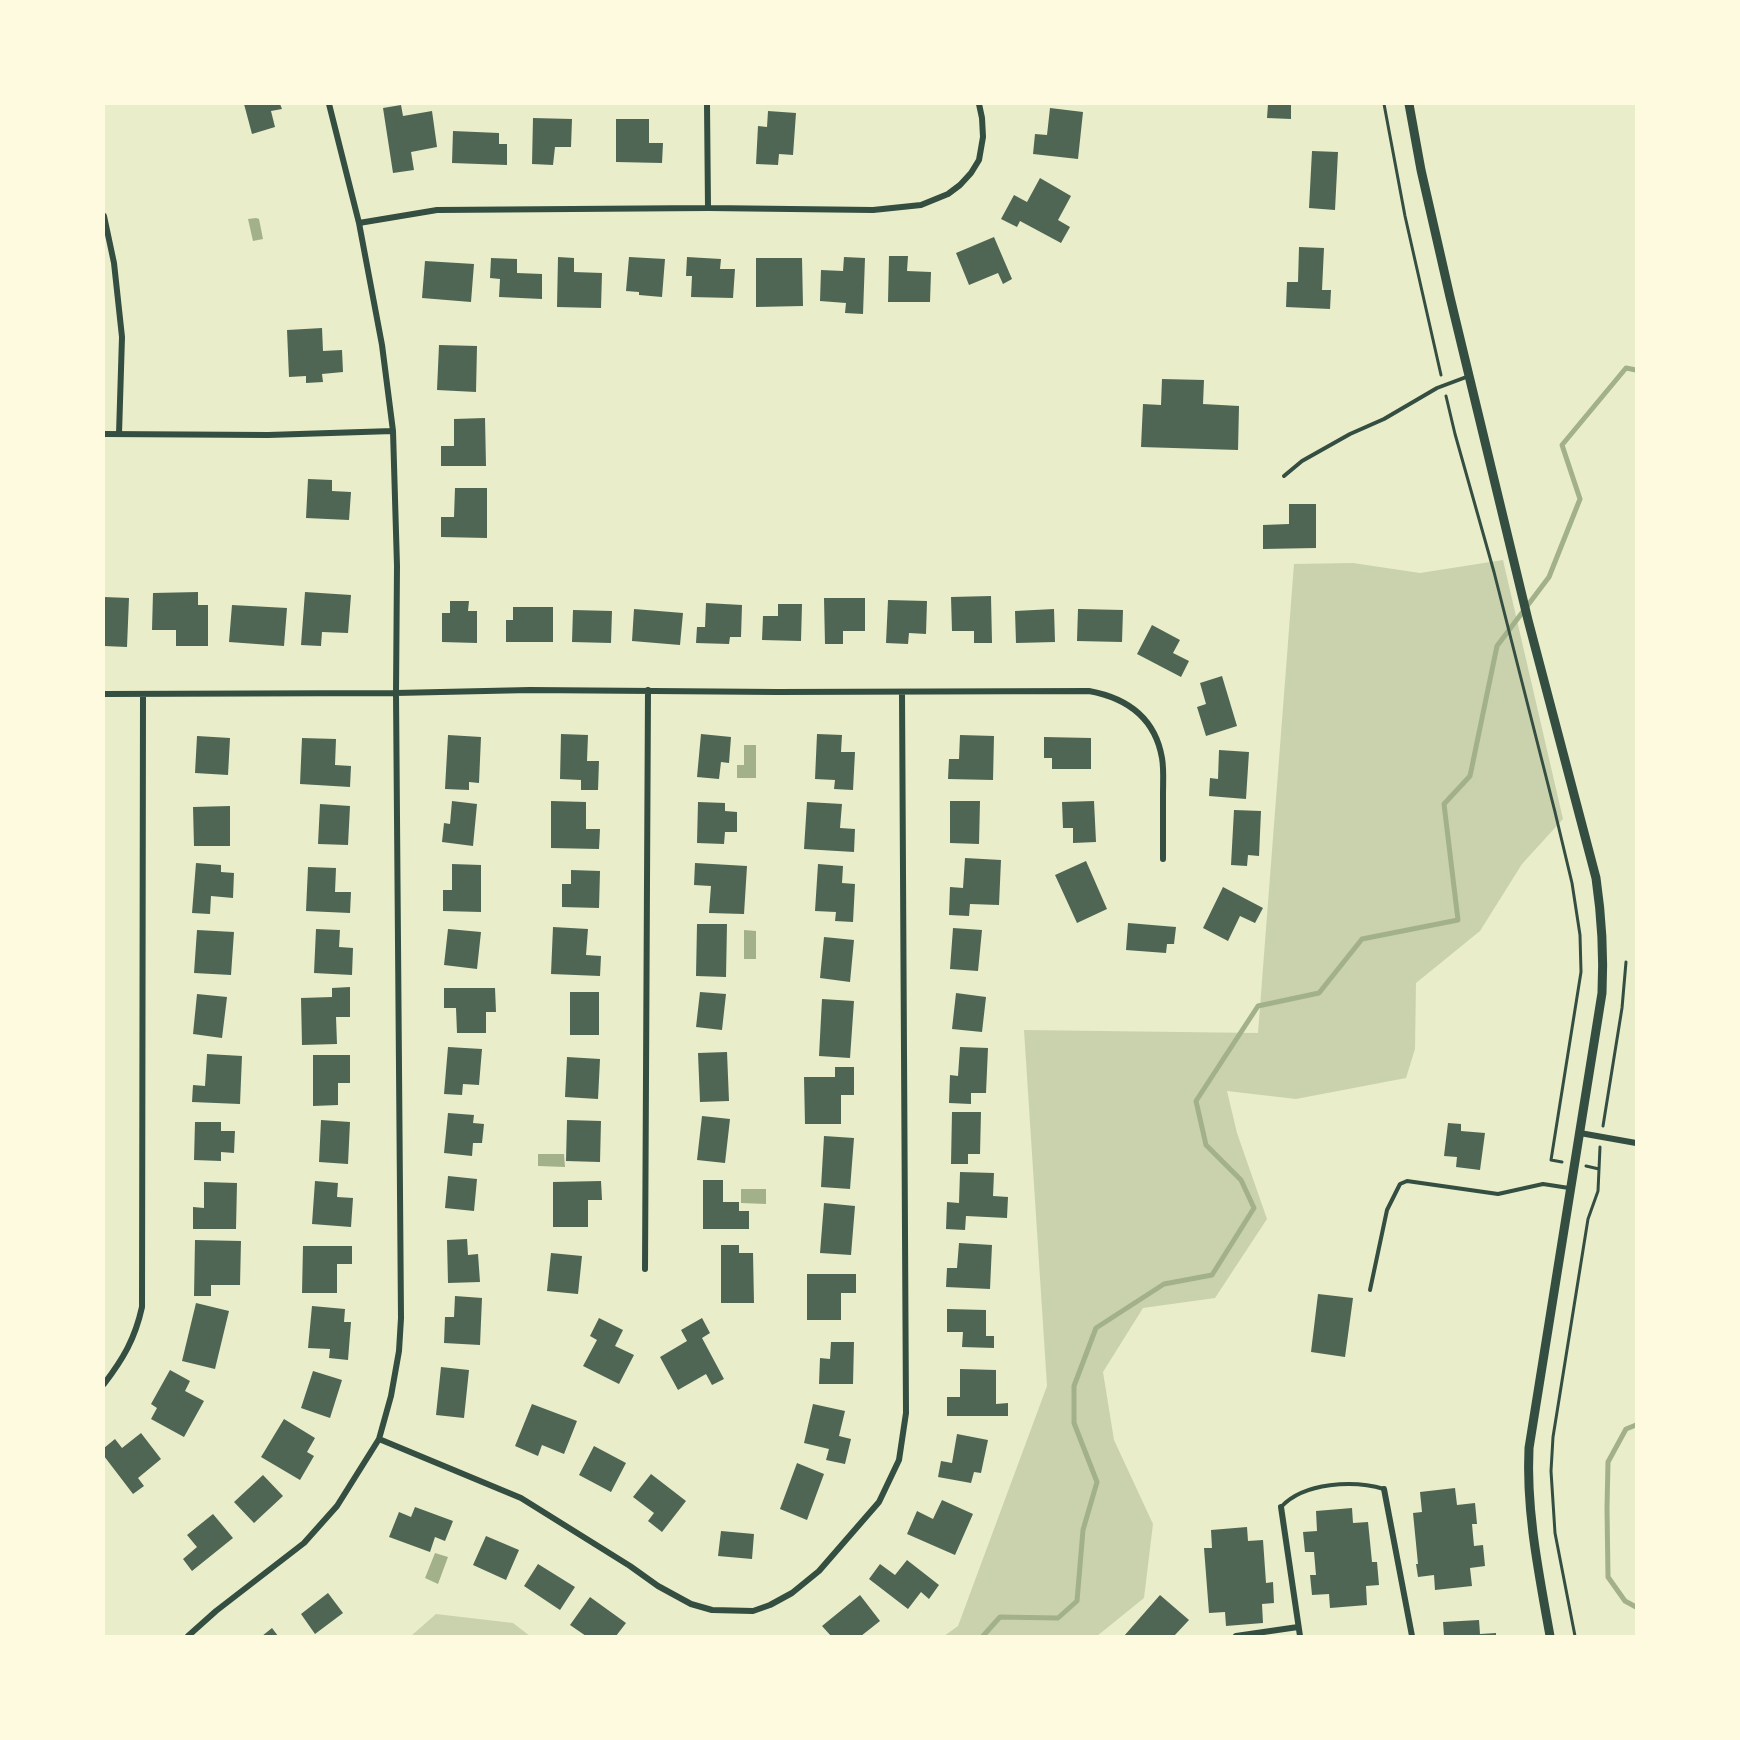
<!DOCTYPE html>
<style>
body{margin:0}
#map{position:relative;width:1740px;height:1740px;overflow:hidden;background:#e9edc9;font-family:"Fira Sans",sans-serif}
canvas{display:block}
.frame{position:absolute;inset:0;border:105px solid #fefae0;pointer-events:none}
</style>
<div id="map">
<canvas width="1740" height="1740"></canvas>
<div class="frame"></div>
</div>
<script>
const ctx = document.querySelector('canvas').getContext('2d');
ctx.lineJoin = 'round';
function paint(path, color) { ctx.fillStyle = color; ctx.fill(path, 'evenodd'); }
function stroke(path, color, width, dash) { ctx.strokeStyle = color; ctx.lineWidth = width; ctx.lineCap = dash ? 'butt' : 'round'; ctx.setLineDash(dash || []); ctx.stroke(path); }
paint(new Path2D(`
 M1503,560L1563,819L1522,864L1480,931L1416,983L1415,1049L1406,1078L1296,1099L1227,1091L1237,1133L1267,1219L1215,1298L1143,1308L1103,1372L1114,1440L1153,1524L1144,1598L1097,1636H944L958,1626L1047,1386L1024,1030L1258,1033L1294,564L1353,563L1420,573Z
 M436,1614L513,1623L530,1636H411Z`), '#cad2ad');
paint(new Path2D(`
 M256,218L259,219L263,239L253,241L248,219Z
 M744,745H756V778H737V765H744Z
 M744,930L756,931V959H744Z
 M538,1154H564L565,1167L538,1166Z
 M741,1189H766V1204L741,1203Z
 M435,1553L448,1557L438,1584L425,1578Z`), '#a3b18a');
stroke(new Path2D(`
 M1636,1425L1626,1429L1608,1462L1607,1508L1608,1577L1625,1601L1636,1607
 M983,1636L1000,1617L1058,1618L1077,1601L1083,1530L1097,1482L1074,1423V1386L1096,1328L1164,1284L1212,1275L1254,1208L1241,1180L1206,1145L1196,1101L1258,1006L1319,993L1362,939L1458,920L1444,804L1470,776L1497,646L1549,577L1580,499L1562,445L1626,368L1636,370`), '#a3b18a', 5);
paint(new Path2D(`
 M244,104H280L282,109L271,111L275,127L252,134Z
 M1268,104H1291V119L1267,118Z
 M401,105L403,116L432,111L437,147L411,152L414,170L393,173L383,108Z
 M1050,108L1083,112L1078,159L1033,154L1035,134L1047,135Z
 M768,111L796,113L793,155L779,154L778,165L756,164L758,126L767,127Z
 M533,118L572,119L571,147H555L553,165L532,164Z
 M616,119H649V143H663L662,163L616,162Z
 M453,131L499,133V144H507V165L452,163Z
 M1312,151L1338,152L1335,210L1309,208Z
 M1040,178L1071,196L1058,220L1070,227L1061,243L1020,221L1017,227L1001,219L1014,195L1027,202Z
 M994,237L1012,279L1003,284L998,273L969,285L956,253Z
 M1299,247L1324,248L1322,290H1331L1330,309L1286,307L1287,282H1298Z
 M889,256H908L907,271L931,272L930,302H888Z
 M558,257L574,258V272L602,273L601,308L557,307Z
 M629,257L665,259L662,297L639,295V292L626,291Z
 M687,257L721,259L720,269H735L733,298L691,297L692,276H686Z
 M844,257L865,258L863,314L845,313L846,303L820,301L821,270L843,271Z
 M491,258L517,259V273L542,274V299L499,297L500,279L490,278Z
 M756,258H802L803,306L756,307Z
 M425,261L474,264L471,302L422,298Z
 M322,328L323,351L342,350L343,372L322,374L323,382L306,383V376L289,377L287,330Z
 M439,345L477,346L476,392L437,390Z
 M1162,379L1204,380L1203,404L1239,406L1238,450L1141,447L1143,404L1161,405Z
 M485,418L486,466H441V446H454V419Z
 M308,479L332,480V491L351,492L349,520L306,518Z
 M455,488H487V538L441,537V517H454Z
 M1289,504H1316V548L1263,549V525L1289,524Z
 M198,592V605H208V646H176V630H152L153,593Z
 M305,592L351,595L348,633L322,632L321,646L301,645Z
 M991,596L992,643H974V631H952L951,597Z
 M104,597L129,598L127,647L104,646Z
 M824,598H865V631H843V644H825Z
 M888,600L927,601L926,634L909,633L908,644L886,643Z
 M450,601H469L468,611H477V643L442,642V613H450Z
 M706,603L742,605L741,637H730L729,644L696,643L697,627H705Z
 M778,604H802L801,641L762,640L763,616H778Z
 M232,605L287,608L284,646L229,642Z
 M513,607H553V642H506V620H513Z
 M634,609L683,613L680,645L632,641Z
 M1054,609L1055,642L1016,643L1015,611Z
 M1078,609L1123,610L1122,642L1077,641Z
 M573,610L612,611L611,643L572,642Z
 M1152,625L1180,640L1173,653L1189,661L1181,677L1137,654Z
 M1222,676L1237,726L1206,736L1197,707L1206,704L1200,683Z
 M561,734L588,735L587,761H599L598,790H581V780L560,779Z
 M701,734L731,737L729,763L721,762L719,779L697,777Z
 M817,734L842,735L841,752H855L853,790L834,789L835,780L815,779Z
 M448,735L481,737L479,783L469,782V790L445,789Z
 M960,735L994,736L993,780L948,779L949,759H959Z
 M197,736L230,738L228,775L195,773Z
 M1044,737L1091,738V769H1052V758H1044Z
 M302,738L336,739L335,765L351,766L350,787L300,784Z
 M1219,750L1249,752L1246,799L1209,796L1210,778L1218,779Z
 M452,801L477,804L473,846L442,842L444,823L450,824Z
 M551,801L586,802V829H600L599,849L551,848Z
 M950,801H980L979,844L950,843Z
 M1094,801L1096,842L1073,843V828H1063L1062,802Z
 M698,802L725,803V811L737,812V832H725L724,844L697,843Z
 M807,802L842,804L840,828L855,829L854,852L804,849Z
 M320,804L350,806L348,845L318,844Z
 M230,806V846H194L193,807Z
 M1234,810L1261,811L1259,856L1248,855L1247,866L1231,865Z
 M965,858L1001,860L999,905L970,904L969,916L949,915L950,887L963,888Z
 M1086,861L1107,909L1077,923L1055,875Z
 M196,863L221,865V872L234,873L233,898L211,896L210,914L192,913Z
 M695,863L747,866L744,914L709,913L711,886L694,885Z
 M452,864L481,865V912L443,911V890H452Z
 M818,864L843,866L842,883L855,884L853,922L835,921L836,912L815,911Z
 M308,867L336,868L335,892H351L350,913L306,911Z
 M571,870L600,871L599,908L562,907V884H571Z
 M1223,887L1263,908L1255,923L1240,916L1228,941L1203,928Z
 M1128,923L1176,927L1174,944H1167L1166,953L1126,950Z
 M697,924H727L726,977L696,976Z
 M553,927L588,929L586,955L601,956L600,976L551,974Z
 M953,928L982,930L978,971L950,969Z
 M316,929L340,930L339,947L353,948L352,975L314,973Z
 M448,929L481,932L477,969L444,965Z
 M197,930L234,932L231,975L194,973Z
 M824,937L854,940L850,982L820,978Z
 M350,987V1017H336L337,1044L302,1045L301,998L332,997V988Z
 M444,988H495L496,1012H486V1033H457L456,1008H444Z
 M570,992H599V1035H570Z
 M700,992L726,994L722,1030L696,1027Z
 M956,993L986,997L982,1032L952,1029Z
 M197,994L227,997L222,1038L193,1034Z
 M822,999L854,1001L850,1058L819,1056Z
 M448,1047L482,1049L479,1085L463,1084L462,1095L444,1094Z
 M960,1047L988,1048L986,1093H971V1104L949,1103L950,1075L958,1076Z
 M727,1052L729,1101L700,1102L698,1053Z
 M207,1054L242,1056L240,1104L192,1102L193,1085L205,1086Z
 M313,1055H350V1083H338V1105L313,1106Z
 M567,1057L600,1059L598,1099L565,1097Z
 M835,1067H854V1095H841V1124H805L804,1077H835Z
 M952,1112H981L980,1154H968V1164H951Z
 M448,1113L474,1115L473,1123L484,1124L482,1143H473L472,1156L444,1153Z
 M702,1116L730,1119L725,1163L697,1160Z
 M321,1120L350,1122L348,1164L319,1162Z
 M567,1120L601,1121L600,1162L566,1161Z
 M195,1122H221V1131H235L234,1153L221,1152V1161L194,1160Z
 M1448,1123L1461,1124V1131L1485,1133L1480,1170L1456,1167L1457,1157L1444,1156Z
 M824,1136L854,1138L850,1189L821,1187Z
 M960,1172L994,1173L993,1196L1008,1197L1007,1218L966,1216L965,1230L946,1229L947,1202L959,1203Z
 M448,1176L477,1179L474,1211L445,1208Z
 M703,1180H723V1202H739V1211H749V1229H703Z
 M315,1181L338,1183L337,1197L353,1198L351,1227L312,1224Z
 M601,1181L602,1200H588V1227H553V1182Z
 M204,1182L237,1183L236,1229H193V1207L204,1208Z
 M824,1203L855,1206L851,1255L820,1253Z
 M467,1239L468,1255L478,1254L480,1282L448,1283L447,1240Z
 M195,1240L241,1241L240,1285H211V1296H194Z
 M959,1243L992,1245L990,1289L946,1287L947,1268H957Z
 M721,1245H739V1253H753L754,1303H721Z
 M303,1246H352V1264H337V1293H302Z
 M551,1253L582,1256L578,1294L547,1291Z
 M807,1274H856V1293H841V1320H807Z
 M1318,1294L1353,1298L1345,1357L1311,1352Z
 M455,1296L482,1298L480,1345L444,1343L445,1317H454Z
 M196,1303L229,1311L215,1369L182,1361Z
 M312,1306L345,1309L344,1322H351L348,1360L329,1358L330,1349L308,1348Z
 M947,1309L986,1310V1336H994V1348L962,1347L963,1332H947Z
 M599,1318L623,1330L615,1346L634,1355L619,1384L583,1366L597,1340L590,1336Z
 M702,1318L710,1333L702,1338L724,1379L712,1385L706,1374L678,1390L660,1357L687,1341L681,1330Z
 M831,1342H854L853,1384H819L820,1358L830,1359Z
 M441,1367L469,1370L464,1418L436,1415Z
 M960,1369L996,1370V1404L1008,1403V1416H947V1397H960Z
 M170,1370L190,1381L185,1391L204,1401L184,1437L151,1419L157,1408L151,1404Z
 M313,1371L342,1380L330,1418L301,1408Z
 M532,1404L577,1421L564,1454L542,1445L538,1456L515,1446Z
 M813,1404L845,1411L839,1436L851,1439L845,1464L826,1460L829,1449L804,1443Z
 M284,1419L315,1438L307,1452L314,1456L300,1480L261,1457Z
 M141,1433L161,1459L138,1478L144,1486L133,1494L104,1456V1448L115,1439L122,1448Z
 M957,1434L988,1440L981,1473L974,1472L971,1483L938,1477L941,1461L952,1463Z
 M594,1446L626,1463L611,1492L579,1475Z
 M797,1463L824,1474L807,1520L780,1509Z
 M651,1474L686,1501L662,1532L648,1521L654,1513L633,1497Z
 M263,1475L283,1496L254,1523L234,1502Z
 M1455,1488L1457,1505L1475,1503L1477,1524H1472L1474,1546L1483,1545L1485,1566L1470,1568L1472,1586L1435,1590L1434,1575L1418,1577L1416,1564H1418L1413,1513L1422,1512L1420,1492Z
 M942,1500L973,1514L955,1555L907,1534L917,1511L933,1519Z
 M415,1507L453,1521L445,1541L435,1537L430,1552L389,1537L399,1512L411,1517Z
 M1352,1508L1353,1523L1368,1522L1372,1562H1377L1379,1585L1366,1586L1367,1605L1330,1608L1329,1594L1312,1595L1310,1575H1316L1314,1552H1305L1303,1532L1317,1531L1316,1511Z
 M213,1514L233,1538L192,1571L183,1559L197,1547L187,1535Z
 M1247,1527L1248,1541L1263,1540L1266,1583L1273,1582L1274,1603L1262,1604L1263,1623L1226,1626L1225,1612L1209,1613L1204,1548H1212L1211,1530Z
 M721,1531L754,1534L752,1559L718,1556Z
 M486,1536L519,1550L506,1580L473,1565Z
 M907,1560L939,1585L929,1599L921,1592L908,1609L869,1579L880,1564L895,1575Z
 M538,1564L575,1587L560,1610L524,1586Z
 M328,1593L343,1613L315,1634L301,1614Z
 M860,1595L880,1621L861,1636H831L822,1626Z
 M1160,1595L1189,1620L1174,1636H1124Z
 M590,1597L626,1623L616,1636H586L570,1625Z
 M1479,1620L1480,1634L1496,1633V1636H1444L1443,1622Z
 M272,1628L278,1636H262Z`), '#4f6655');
stroke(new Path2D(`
 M1384,104L1405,216L1441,375
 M1446,396L1455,434L1494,572L1555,812L1572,883L1580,935L1581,972L1551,1160L1562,1162
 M1603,1126L1622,1008L1626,962
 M1586,1166L1599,1169
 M1575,1636L1555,1533L1551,1471L1553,1437L1588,1219L1598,1191L1600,1147`), '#344e41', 3);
stroke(new Path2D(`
 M1284,476L1302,461L1350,434L1384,419L1437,388L1469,376
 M1370,1290L1387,1210L1400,1184L1407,1181L1498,1194L1543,1184L1569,1188
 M1281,1507C1304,1482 1354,1480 1384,1489`), '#344e41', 4);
stroke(new Path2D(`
 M707,104L708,208
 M104,216L114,263L122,337L119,434
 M359,223L437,210L708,208L873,210L921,205L948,194L960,185L971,173L979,160L983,137L982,118L979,104
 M104,434L268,435L393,431
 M104,694L396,693L530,690L777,692L1089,691C1127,698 1155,718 1162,758C1164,769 1163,782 1163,794C1163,816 1163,838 1163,859
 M1580,1133L1636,1143
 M645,1269L648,690
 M104,1384C123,1359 135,1339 142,1307L143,694
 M379,1439L521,1498L630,1566L658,1586L691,1604L712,1610L753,1611L770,1605L792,1593L819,1571L879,1502L899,1460L906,1413L902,692
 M1384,1489L1412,1636
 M1281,1507L1300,1636
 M188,1636L216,1611L304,1543L337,1506L379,1439L391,1396L399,1351L401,1318L396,693L397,566L393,431L382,345L359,223L329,104
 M1236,1636L1298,1627`), '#344e41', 6);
stroke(new Path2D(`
 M1409,104L1421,170L1450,297L1528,620L1596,878C1602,919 1604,952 1602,993L1529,1448C1526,1512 1539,1574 1550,1636`), '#344e41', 9);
</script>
